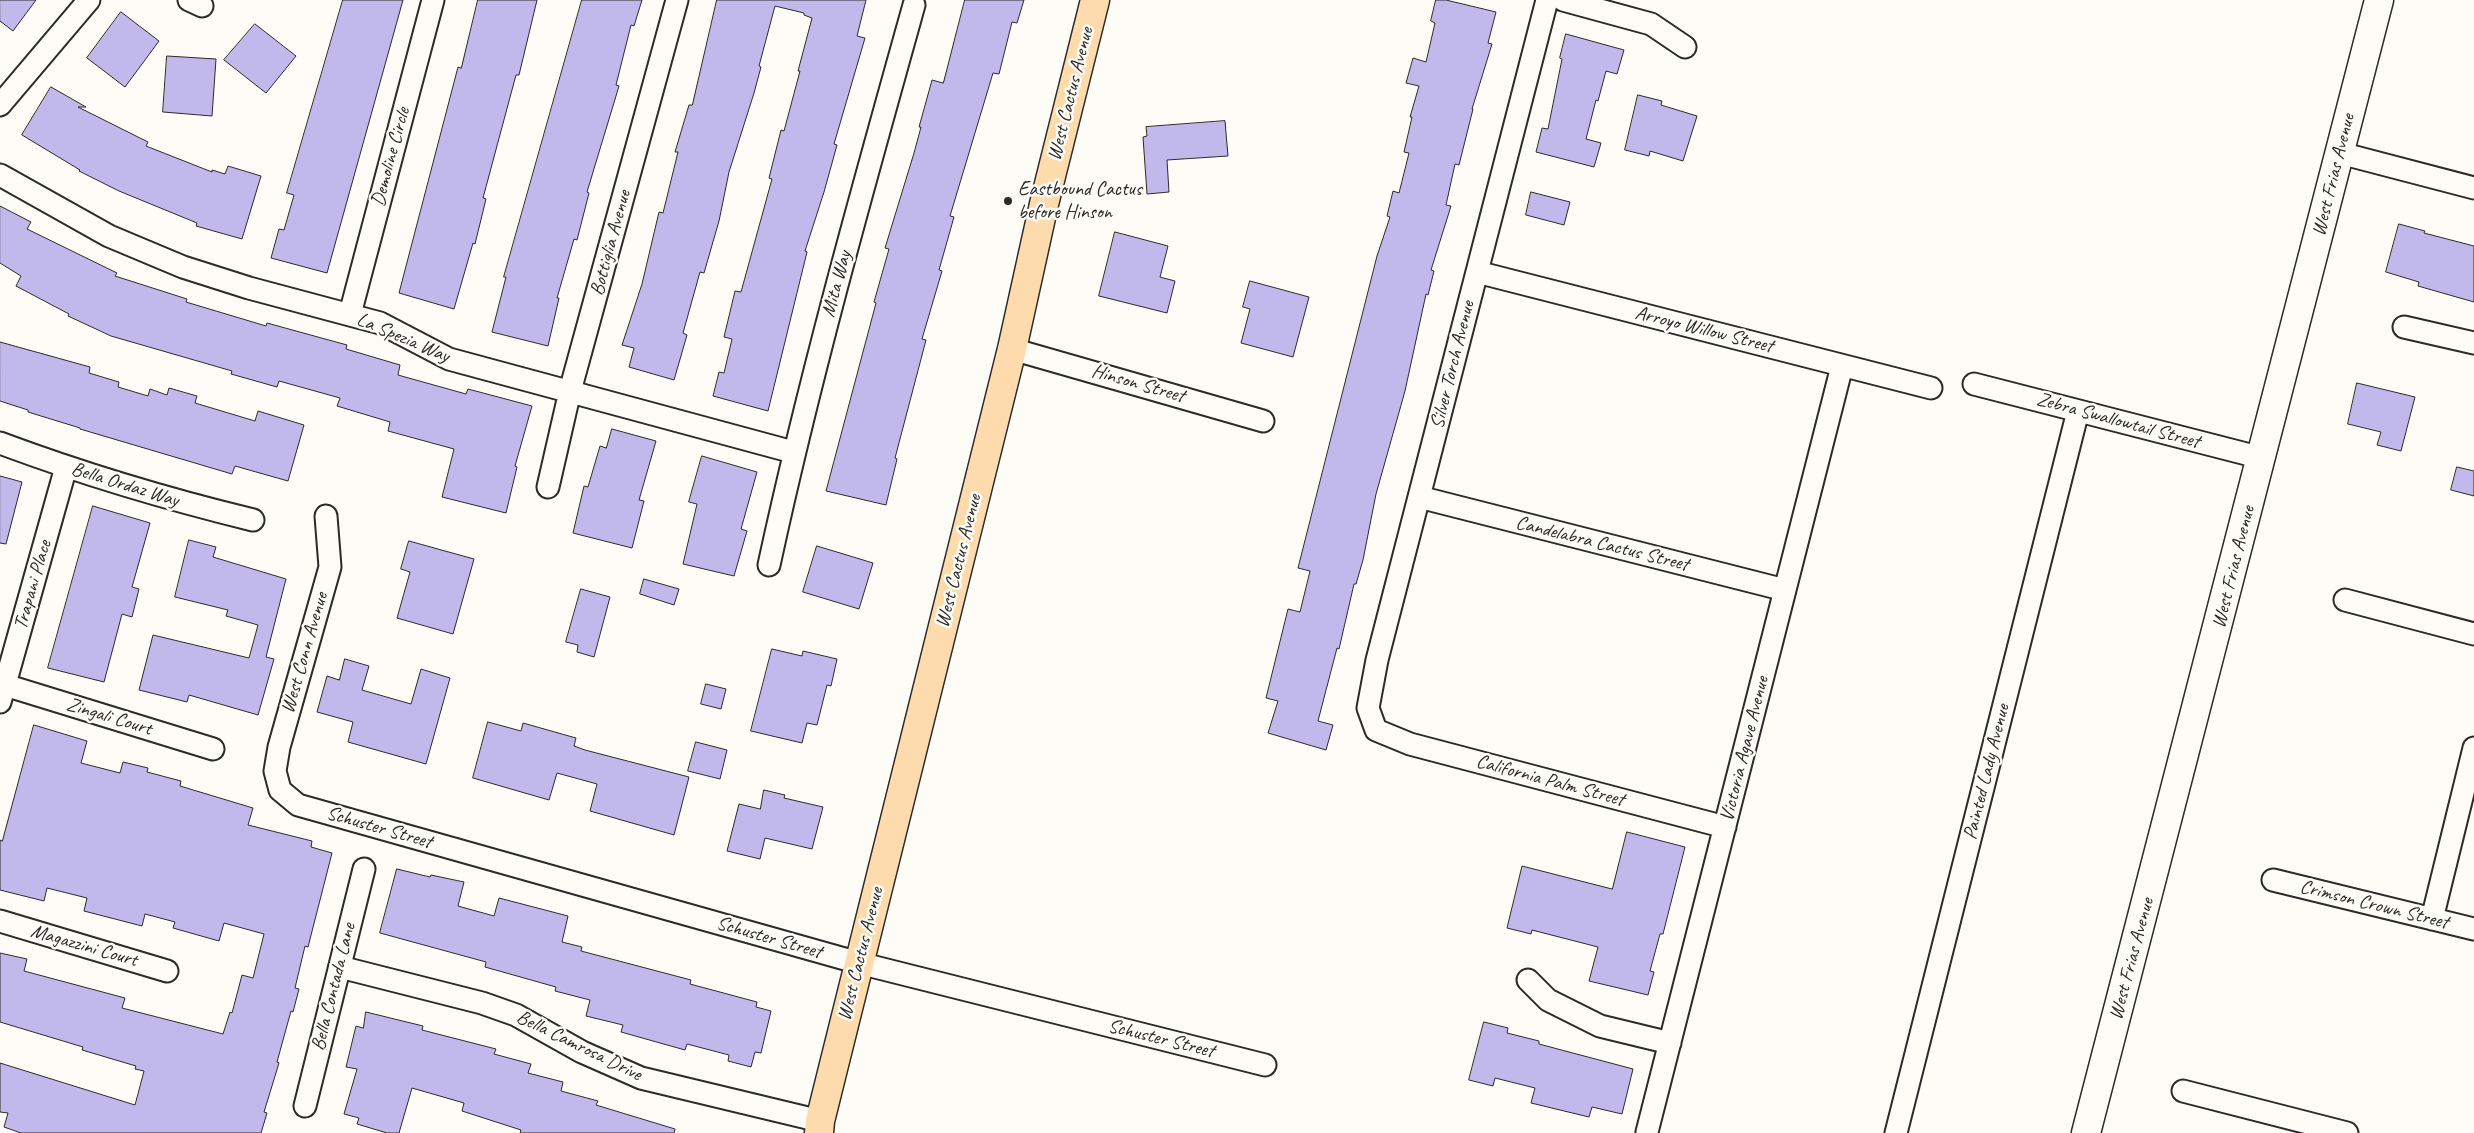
<!DOCTYPE html>
<style>
body{margin:0}
canvas{display:block;background:#fdfcf7}
</style>
<canvas width="2474" height="1133"></canvas>
<script>
const ctx = document.querySelector('canvas').getContext('2d');
ctx.lineJoin = 'round';
function paint(path, color) { ctx.fillStyle = color; ctx.fill(path, 'evenodd'); }
function stroke(path, color, width, dash) { ctx.strokeStyle = color; ctx.lineWidth = width; ctx.lineCap = dash ? 'butt' : 'round'; ctx.setLineDash(dash || []); ctx.stroke(path); }
function drawText(font, color, halo, rows, align = 'center') {
  ctx.font = font + ' Caveat,sans-serif'; ctx.lineWidth = 5; ctx.setLineDash([]); ctx.textBaseline = 'middle'; ctx.strokeStyle = halo; ctx.fillStyle = color; for (const [text, x, y, turn = 0] of rows) {
    ctx.save(); ctx.translate(x, y); ctx.rotate((+turn || 0) * Math.PI / 180); ctx.textAlign = isNaN(turn) ? turn : align; if (halo) ctx.strokeText(text, 0, 0); ctx.fillText(text, 0, 0); ctx.restore();
  }
}
const building = new Path2D(`
 M0,0H36L13,31L0,21Z
 M343,0H403L327,273L271,258L279,229L284,230L294,195L287,193Z
 M478,0H537L519,75H516L483,198L486,199L475,244L473,243L454,309L399,293L458,67L461,68Z
 M582,0H642L634,26L631,25L616,85L619,86L587,192L589,193L577,240L574,239L557,298H559L548,346L492,332L506,277H504Z
 M717,0H866L857,36L865,38L834,144L837,145L824,192L805,251L807,252L768,411L713,396L719,372L724,373L732,339L724,337L735,291L741,292L772,179L769,178L781,130L784,131L800,71H798L812,18L804,15V13L775,6L759,66L761,67L754,93L729,172L719,221L704,273L700,272L683,333L687,335L674,380L629,367L634,348L622,345L642,284L659,212L663,213L678,152H675L689,105H692Z
 M965,0H1024L1017,23L1012,22L999,74L993,73L950,216L954,217L939,270L942,271L922,339L926,340L895,458L897,459L886,505L826,491L876,303L874,302L889,249L885,248L914,153L921,127H919L932,80L943,83Z
 M1436,0H1446L1496,12L1488,43L1492,44L1472,109H1473L1459,165L1455,164L1446,205L1451,206L1431,270L1434,271L1428,295L1426,294L1405,391L1376,494L1363,560L1356,584H1354L1339,649L1337,648L1318,721L1333,725L1326,750L1268,733L1278,701L1266,698L1288,609L1300,612L1310,571L1298,568L1377,256L1390,217L1387,216L1393,191L1399,193L1409,153L1404,152L1412,117H1410L1419,86L1406,83L1413,58L1426,62L1435,23L1431,21Z
 M121,12L159,41L125,87L87,58Z
 M255,24L296,56L266,93L224,60Z
 M1566,34L1624,50L1617,74L1606,71L1598,101L1596,100L1586,139L1601,143L1594,167L1536,152L1542,128L1548,129L1562,59L1560,58Z
 M167,56L216,59L212,116L163,112Z
 M51,87L86,107H78L148,142L146,146L212,172V170L225,174L228,166L261,176L242,239L196,226L197,223L119,191L79,171L80,170L22,135Z
 M1638,95L1662,101L1661,105L1697,116L1683,161L1650,151L1649,156L1625,150Z
 M1225,121L1228,156L1167,160L1169,192L1147,194L1143,137L1147,136L1146,127Z
 M1531,192L1570,202L1564,225L1526,215Z
 M0,206L31,222L27,229L117,273L115,276L187,299L186,302L266,326L267,323L347,345L346,349L400,365L398,375L466,394L468,389L532,406L515,466L517,467L506,513L442,497L454,449L388,431L390,422L337,406L340,398L279,381L277,387L231,374L232,371L111,336L68,316L69,314L16,286L21,276L0,263Z
 M2399,224L2425,231L2424,233L2474,246V302L2418,286L2419,282L2386,272Z
 M1115,232L1168,246L1160,277L1175,281L1167,313L1099,296Z
 M1250,281L1309,297L1293,357L1241,343L1250,309L1243,307Z
 M0,342L90,367L89,373L119,382L118,387L148,396L150,389L167,395L169,388L197,396L195,403L255,421L258,411L304,425L288,481L235,466L232,474L80,429V428L28,412V410L0,401Z
 M2357,383L2415,397L2401,451L2377,445L2381,432L2348,424Z
 M612,429L656,441L639,500L644,501L632,548L573,533L584,486L588,487L600,446L606,448Z
 M702,456L757,472L741,529L747,531L734,576L683,564L697,504L689,502Z
 M2457,467L2474,471V496L2451,490Z
 M0,476L22,482L6,544L0,543Z
 M93,506L150,523L132,587L139,589L132,617L122,614L104,682L48,668Z
 M189,540L216,547L213,557L286,579L266,657L274,659L258,715L189,695L187,702L139,690L153,635L249,658L258,625L226,616L228,610L175,597Z
 M409,541L474,559L453,634L397,618L410,572L401,569Z
 M817,546L873,563L859,609L803,592Z
 M644,579L679,589L674,605L640,594Z
 M581,589L610,597L594,657L577,652L578,645L566,642Z
 M772,649L802,656L803,651L837,659L831,686L827,685L817,725L807,723L802,743L751,731Z
 M345,659L369,666L362,690L411,704L421,669L450,678L426,764L348,742L353,722L317,712L327,676L339,680Z
 M706,684L726,689L721,709L701,704Z
 M488,722L521,731L523,723L576,738L574,746L585,750L689,777L674,835L590,811L597,784L557,773L549,800L473,778Z
 M34,725L87,741L81,763L120,773L123,762L148,768L147,772L181,781L180,786L253,808L248,825L312,841L311,847L332,853L308,947L305,946L295,988L299,989L293,1012L291,1011L277,1062L279,1063L264,1112L267,1113L261,1133H21L4,1127L8,1113L0,1112V1063L135,1105L144,1071L135,1069L136,1066L82,1050L83,1047L0,1022V953L27,959L24,971L125,998L122,1008L223,1034L230,1012L232,1013L242,975L253,978L264,934L224,923L219,941L173,928L175,922L145,914L142,926L84,911L87,898L47,888L44,901L0,890V840L2,841Z
 M696,742L727,750L720,779L688,771Z
 M764,790L785,795L784,798L823,807L812,849L765,838L760,859L727,851L739,804L760,809Z
 M1627,832L1685,847L1663,934H1660L1650,971L1654,972L1648,995L1589,981L1598,947L1532,930L1531,934L1507,928L1522,866L1612,889Z
 M397,869L430,877L431,875L464,882L458,906L494,916L499,898L568,916L562,942L582,947L581,951L691,980L690,984L757,1002L756,1007L771,1011L761,1053L755,1052L751,1067L728,1061L729,1055L687,1044L685,1050L621,1032L623,1025L586,1016L590,1000L555,991L556,987L485,967L486,962L380,933Z
 M366,1012L423,1026L422,1030L496,1049L494,1054L531,1064L528,1073L563,1082L561,1091L598,1101L596,1105L675,1129L674,1133H520L521,1130L462,1111L464,1103L412,1088L399,1133H387L357,1124L359,1118L344,1114L357,1069L346,1067L356,1026L363,1028Z
 M1484,1022L1508,1028L1507,1033L1539,1041V1044L1633,1069L1622,1114L1592,1107L1589,1117L1531,1103L1535,1088L1495,1078L1493,1086L1469,1080Z`);
paint(building, '#c1b9eb');
stroke(building, '#2b2b2b', 1);
const street = new Path2D(`
 M189,0L202,6
 M1547,0L1377,660L1368,708L1376,730L1410,744L1725,827
 M1563,0L1651,24L1685,47
 M0,105L89,0
 M2340,153L2474,188
 M0,175L109,236L183,267L249,288L380,323L449,359L793,452
 M1477,272L1931,388
 M350,314L433,0
 M2404,327L2474,343
 M1012,349L1263,421
 M1974,384L2262,458
 M0,443C83,474 167,499 253,520
 M548,487L570,391L677,0
 M1419,497L1785,590
 M326,516L330,567L279,747L275,771L280,790L298,805L859,963L1265,1065
 M769,565C810,376 862,191 914,5
 M2345,600L2474,634
 M5,685L213,749
 M0,702L66,467
 M2273,880L2474,929
 M2432,919L2474,748
 M0,921L167,971
 M340,967L482,1003L516,1015L582,1052L641,1078L820,1121
 M1528,980L1548,1000L1600,1026L1670,1043
 M2183,1091L2347,1133
 M305,1106L364,869
 M1647,1132L1842,366
 M1896,1133L2078,411`);
const secondary = new Path2D(`
 M2086,1133L2379,0`);
const primary = new Path2D(`
 M819,1133L820,1121L1012,349L1044,204L1095,0`);
stroke(street, '#2b2b2b', 25);
stroke(secondary, '#2b2b2b', 31);
stroke(primary, '#2b2b2b', 31);
stroke(street, '#fdfcf7', 21);
stroke(secondary, '#fdfcf7', 28);
stroke(primary, '#fedbac', 28);
for (const [x, y, r, color] of [
 [1008,201,5,"#2b2b2b"]
]) { const dot = new Path2D(); dot.arc(x, y, r, 0, 2 * Math.PI); ctx.fillStyle = color; ctx.fill(dot); stroke(dot, '#fdfcf7', 2); }
drawText('20px', '#2b2b2b', '#fdfcf7', [
 ["West Cactus Avenue",1071,94,-76],
 ["Demoline Circle",391,157,-75],
 ["West Frias Avenue",2334,175,-76],
 ["Bottiglia Avenue",611,243,-75],
 ["Mita Way",837,284,-75],
 ["Arroyo Willow Street",1704,330,14],
 ["La Spezia Way",403,338,23],
 ["Silver Torch Avenue",1453,365,-76],
 ["Hinson Street",1138,384,16],
 ["Zebra Swallowtail Street",2118,421,15],
 ["Bella Ordaz Way",125,485,17],
 ["Candelabra Cactus Street",1602,544,14],
 ["West Cactus Avenue",959,561,-76],
 ["West Frias Avenue",2234,567,-76],
 ["Trapani Place",33,585,-74],
 ["West Conn Avenue",305,653,-74],
 ["Zingali Court",109,717,17],
 ["Victoria Agave Avenue",1745,749,-76],
 ["Painted Lady Avenue",1987,772,-76],
 ["California Palm Street",1550,781,15],
 ["Schuster Street",379,828,16],
 ["Crimson Crown Street",2374,905,14],
 ["Schuster Street",769,938,16],
 ["Magazzini Court",84,946,16],
 ["West Cactus Avenue",861,954,-76],
 ["West Frias Avenue",2132,959,-75],
 ["Bella Contada Lane",334,987,-76],
 ["Schuster Street",1161,1039,14],
 ["Bella Camrosa Drive",579,1046,26]
]);
drawText('20px', '#2b2b2b', '#fdfcf7', [
 ["Eastbound Cactus",1018,190],
 ["before Hinson",1018,213]
], 'left');
</script>
